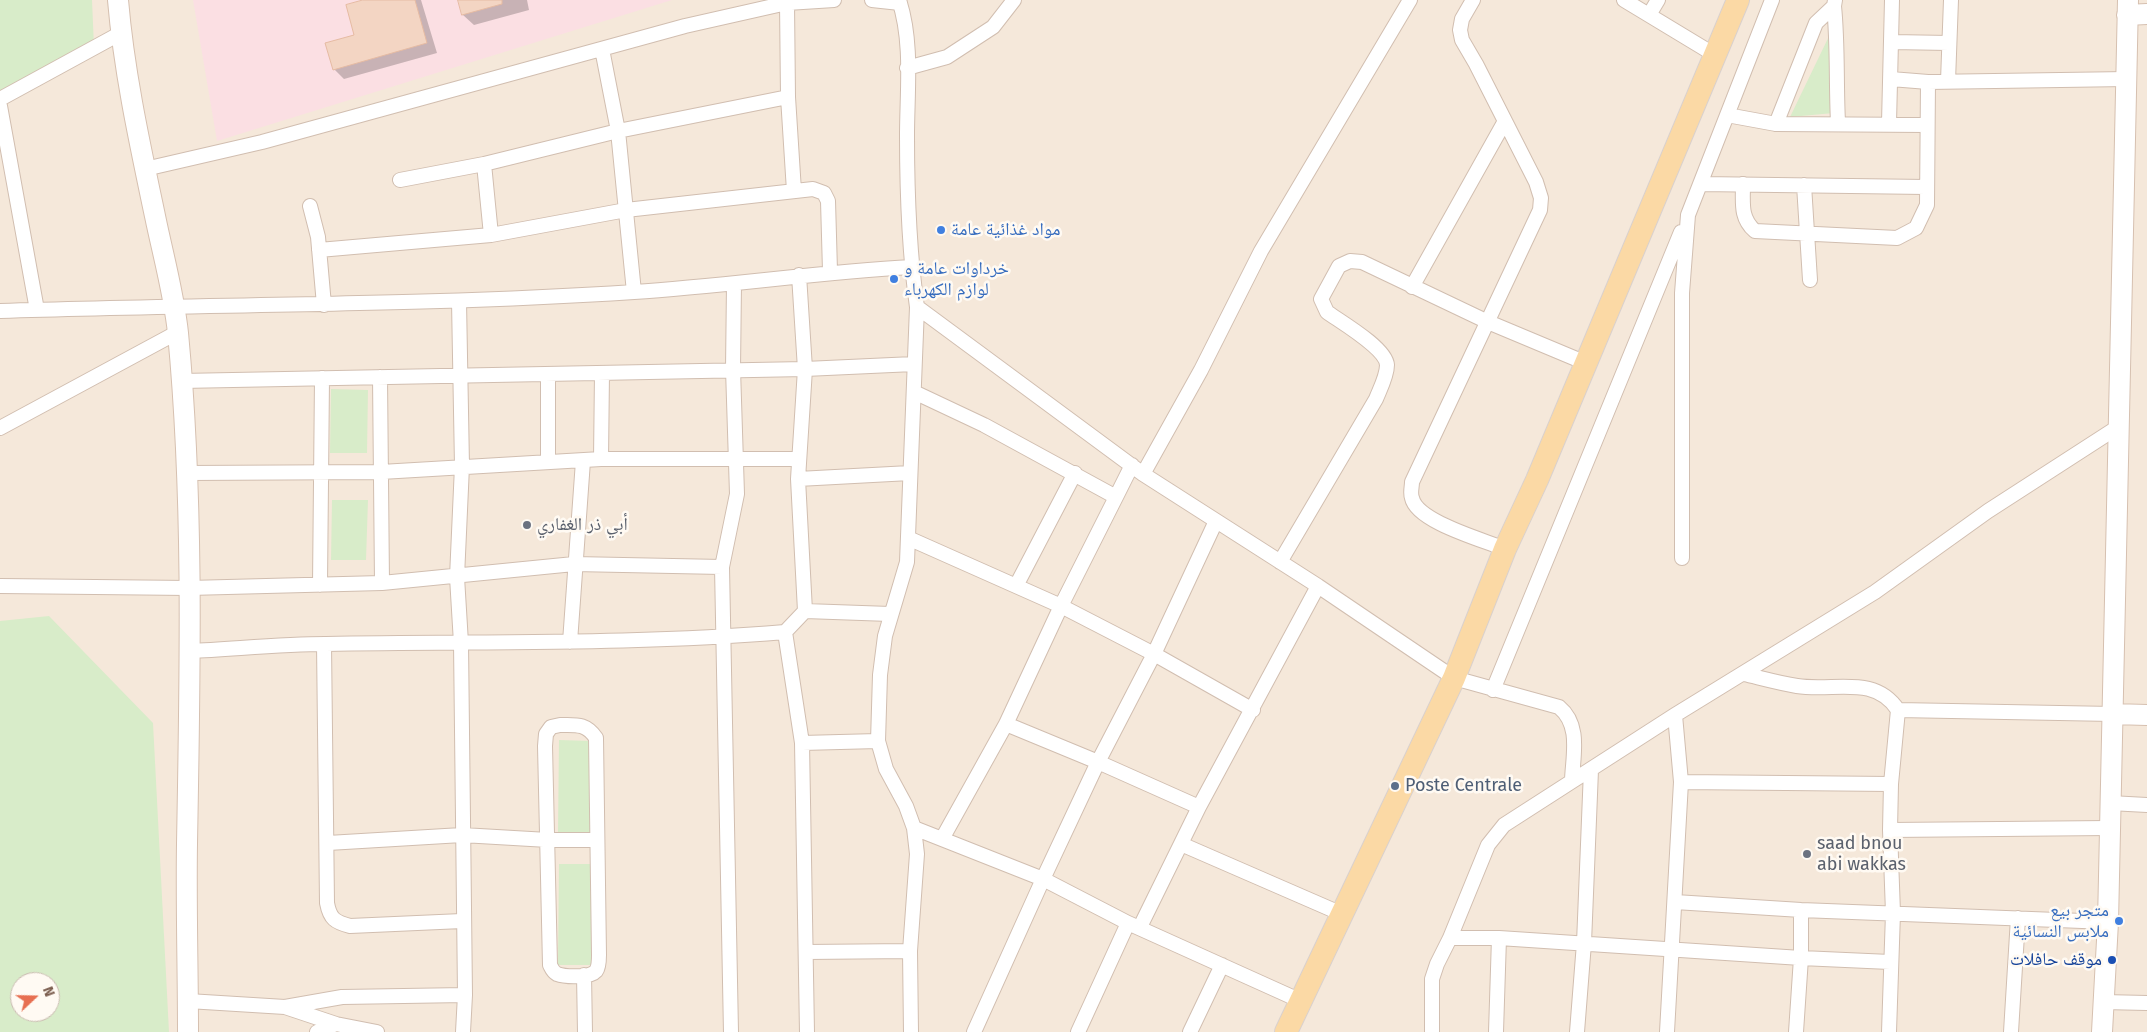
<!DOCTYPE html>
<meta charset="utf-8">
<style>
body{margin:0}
#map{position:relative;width:2147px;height:1032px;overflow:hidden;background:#fdf6ec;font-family:"Fira Sans",sans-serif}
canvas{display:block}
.north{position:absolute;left:10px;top:972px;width:50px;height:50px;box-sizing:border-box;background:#fffaf3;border:1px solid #cabbb1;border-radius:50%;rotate:69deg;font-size:14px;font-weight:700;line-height:20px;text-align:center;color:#7a5c4d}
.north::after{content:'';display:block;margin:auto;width:18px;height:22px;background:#e76f51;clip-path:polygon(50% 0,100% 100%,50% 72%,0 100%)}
</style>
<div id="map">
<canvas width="2147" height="1032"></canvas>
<div class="north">N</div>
</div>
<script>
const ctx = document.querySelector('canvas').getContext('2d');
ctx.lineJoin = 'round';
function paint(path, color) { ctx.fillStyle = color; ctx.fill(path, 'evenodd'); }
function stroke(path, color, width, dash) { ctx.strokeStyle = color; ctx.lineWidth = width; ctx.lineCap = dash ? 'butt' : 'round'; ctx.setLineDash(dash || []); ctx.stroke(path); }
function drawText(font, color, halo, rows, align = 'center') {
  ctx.font = font + ' "Fira Sans","Noto Naskh Arabic",sans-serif'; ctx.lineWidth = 5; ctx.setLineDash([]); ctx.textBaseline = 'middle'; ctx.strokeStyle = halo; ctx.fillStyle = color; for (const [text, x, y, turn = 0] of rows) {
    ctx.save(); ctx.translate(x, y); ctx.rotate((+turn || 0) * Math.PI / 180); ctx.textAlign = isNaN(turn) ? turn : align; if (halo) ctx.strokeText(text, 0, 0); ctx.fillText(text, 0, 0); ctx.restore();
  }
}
paint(new Path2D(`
 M0,0H2147V1032H0ZM20,982H50V1012H20Z`), '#f5e8da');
paint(new Path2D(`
 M193,0H672L217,141Z`), '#fbdfe3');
paint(new Path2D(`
 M0,0H92L94,47L0,95Z
 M1832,30L1834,113L1790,117Z
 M331,389L368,390L367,453H330Z
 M332,500H368L366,560H331Z
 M49,616L153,723L169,1032H0V621ZM20,982H50V1012H20Z
 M559,740L591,741L590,833L558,832Z
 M559,864H592L591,965H558Z`), '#d8ecc9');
paint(new Path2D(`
 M368,0H421L437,53L344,79L334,69L356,36Z
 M459,0H527L529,10L474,25L463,15Z`), '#0003');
const building = new Path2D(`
 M363,0H415L427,43L333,70L325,43L354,35L346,5Z
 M458,0H502V4L462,15Z`);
paint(building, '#f3d5c3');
stroke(building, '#e6bba3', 1);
const street = new Path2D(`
 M872,0L900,3
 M899,0C913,42 907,92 907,136C907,193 909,251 917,307L1143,474L1318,586L1454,678L1559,707C1581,725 1573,755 1572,780
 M1473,0L1462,19L1460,30L1462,40L1476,64L1536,182L1541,198L1540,210L1412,482C1412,487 1410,493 1412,498C1417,522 1484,540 1505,549
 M1624,0L1715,55
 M787,3L788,97L794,191
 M1834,6C1838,45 1836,84 1838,122
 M1649,15L1658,0
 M1892,42L1949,43
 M602,49L618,131L634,292
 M907,68L947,57L993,27L1014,0
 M1891,79L1928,82L2127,79
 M1948,81L1951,0
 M0,99L121,33
 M0,106L37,310
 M1727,115L1776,124L1927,125
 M1889,123L1892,0
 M1776,124L1816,23L1834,6L1835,0
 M484,164L491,235
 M145,169L262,142L685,26L787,3L834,0
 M400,180L484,164L618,131L788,97
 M1701,184L1926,187
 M1743,184C1743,203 1740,218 1755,231L1897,238L1916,228L1927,205L1928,82
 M1804,185L1810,280
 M310,206L318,237L324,305
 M319,250L491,235L626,210L813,189L824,193L828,201L830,271
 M1412,287L1505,121
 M459,301L462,466L457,577L461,643L465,995L463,1032
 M0,311C211,304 422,306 634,292C727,286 819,272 912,267
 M548,375V462
 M380,377L382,583
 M181,381L805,369L914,364
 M914,392L984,425L1116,497L1061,606L1006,724L942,839
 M0,428L178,332
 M601,459L602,373
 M187,473L381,472L601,459H797
 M1143,474L1201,370L1261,251L1410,0
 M798,479L910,473
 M1116,497L1132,465
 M908,538L1061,606L1154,654L1253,710
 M1682,558V293L1688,215L1772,0
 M1280,562L1376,399C1380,389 1387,376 1387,365C1386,348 1341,322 1327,312L1321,299L1339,266L1350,261L1362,262L1488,322L1586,363
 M320,585L322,378
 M0,586L189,588L382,583L574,564L722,567
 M1016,586L1075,473
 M805,611L890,614
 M785,632L802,743L807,1032
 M570,642L583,461
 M324,644L327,903C330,919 335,922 350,926L462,921
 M190,651C235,649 281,644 326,644C479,641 633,645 785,632L805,611L798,479L805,369L799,275
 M1744,674C1761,678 1779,683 1797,686C1834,692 1874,674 1898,710L2113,714
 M1493,690L1681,232
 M1006,724L1098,762L1199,807
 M560,725C576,725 586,723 596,738L599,955C599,960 599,967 596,971C590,978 565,977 557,974C553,972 552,969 550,965L545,746L546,734L551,727Z
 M802,743L878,741
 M1681,782L1891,784
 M2110,803L2147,805
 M914,828L1043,879L1128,923L1301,1001
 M1890,830L2109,828
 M328,843L462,835L548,840H597
 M1181,844L1342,914
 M1675,902L1801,910L2108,922
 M1140,927L1199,807L1318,586
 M1450,938H1499L1801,958L1890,962
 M806,952L910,951
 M584,975L585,1032
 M188,1001L285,1007L336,1024L317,1032
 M2103,1002L2147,1003
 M285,1007L342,997L465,995
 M336,1024L377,1032
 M731,1032L722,567L737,494L733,369L734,284
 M911,1032L910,951L917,854L914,828L906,806L886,769L878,741L880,675L885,636L907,562L917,307
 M974,1032L1043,879L1098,762L1154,654L1216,521
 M1078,1032L1128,923
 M1190,1032L1222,965
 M1432,1032V979L1437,964L1450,938L1488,845L1504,825L1675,715L1875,592L1988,511L2118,427
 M1496,1032L1499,938
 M1577,1032L1584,943L1591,770
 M1667,1032L1681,782L1675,715
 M1796,1032L1801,958V910
 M1889,1032L1893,913L1890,830L1891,784L1898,710
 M2011,1032L2018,918`);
const secondary = new Path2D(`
 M118,0C124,72 140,145 155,216C163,255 174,294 178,333C194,503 190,674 187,844C186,907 188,969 188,1032
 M2127,15L2147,14
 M2113,714L2147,715
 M2102,1032L2108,922L2128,0`);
const primary = new Path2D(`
 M1286,1032L1454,678L1505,549L1537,480L1738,0`);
stroke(street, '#d1beb0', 16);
stroke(secondary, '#d6c0b0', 22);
stroke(primary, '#dad1cd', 24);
stroke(street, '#fff', 14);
stroke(secondary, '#fff', 20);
stroke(primary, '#fbd9a5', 22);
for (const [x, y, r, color] of [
 [941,230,5,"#3f7fe0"],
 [894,279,5,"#3f7fe0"],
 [527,525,5,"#6b7280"],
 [1395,786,5,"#5c6f8a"],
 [1807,854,5,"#6b7280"],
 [2119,921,5,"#3f7fe0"],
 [2112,960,5,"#1a4fb4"]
]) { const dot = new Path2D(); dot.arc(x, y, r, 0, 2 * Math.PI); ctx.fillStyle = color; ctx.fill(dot); stroke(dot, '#fffaf3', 2); }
drawText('18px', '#366cbe', '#fffaf3', [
 ["مواد غذائية عامة",951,230],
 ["خرداوات عامة و",904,269],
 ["لوازم الكهرباء",904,290],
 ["متجر بيع",2109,911,"right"],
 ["ملابس النسائية",2109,932,"right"]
], 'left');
drawText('18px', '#5b616d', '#fffaf3', [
 ["أبي ذر الغفاري",537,525],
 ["saad bnou",1817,844],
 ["abi wakkas",1817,865]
], 'left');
drawText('18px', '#4e5e75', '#fffaf3', [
 ["Poste Centrale",1405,786]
], 'left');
drawText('18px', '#164399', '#fffaf3', [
 ["موقف حافلات",2102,960]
], 'right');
</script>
